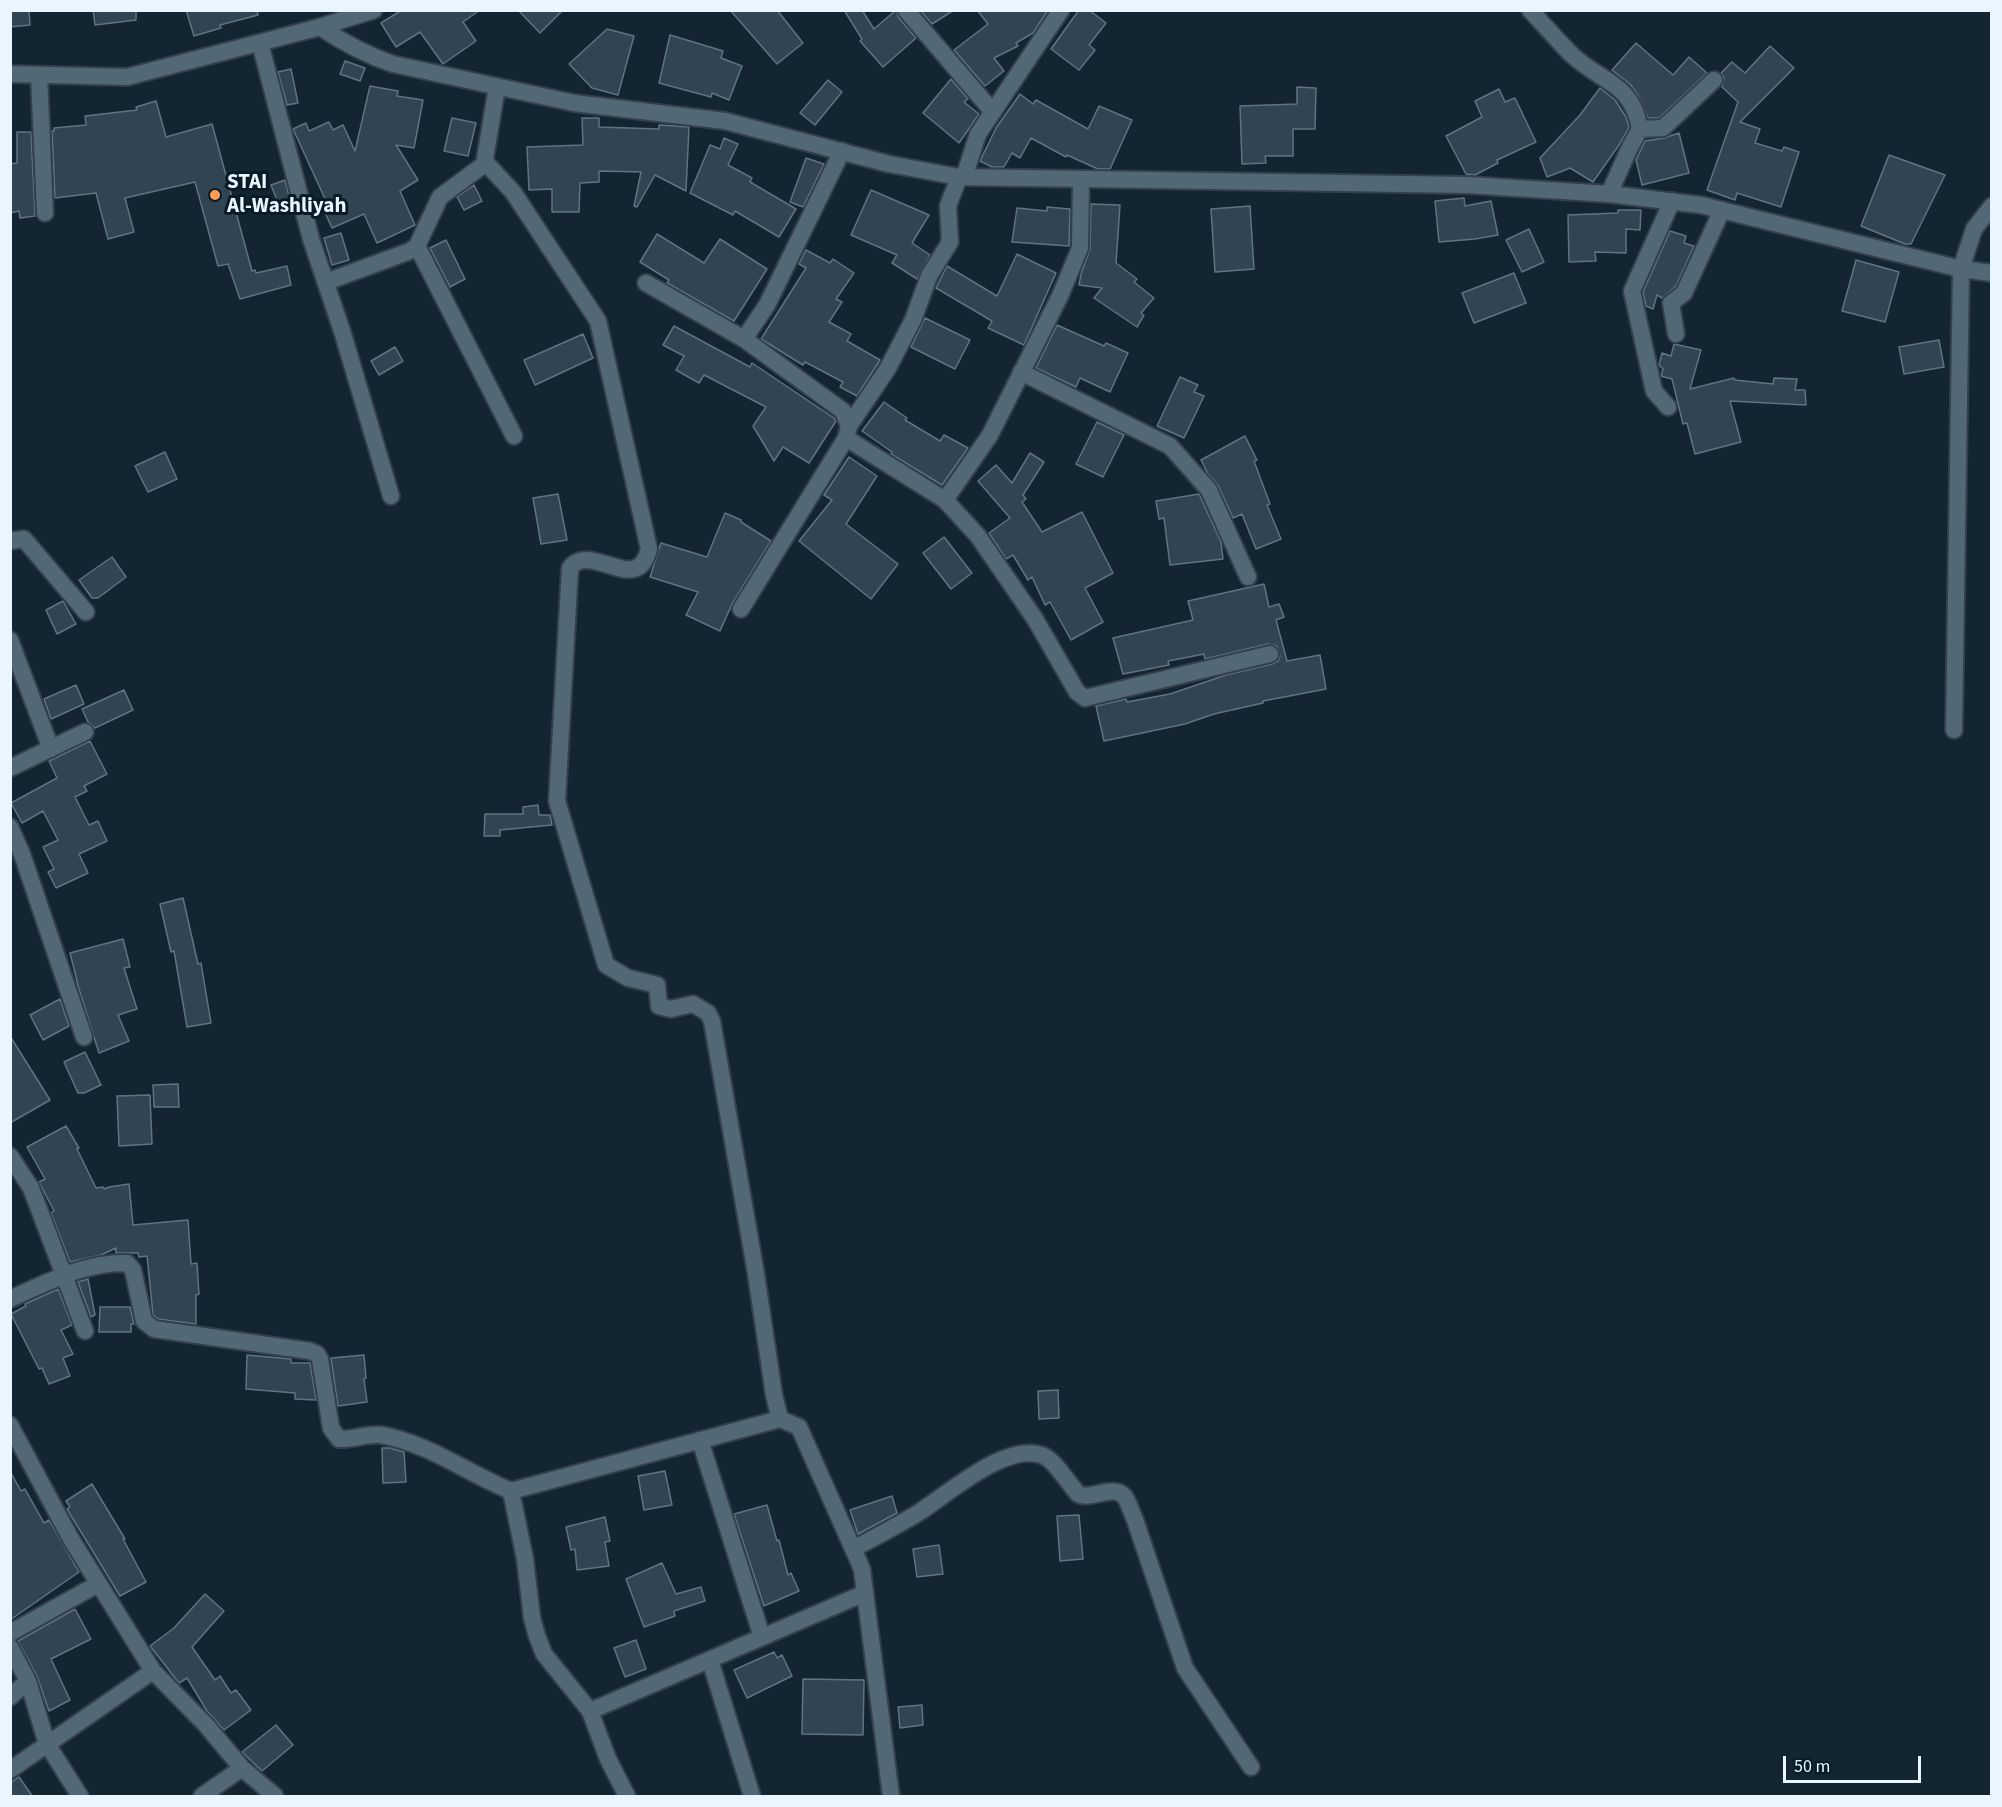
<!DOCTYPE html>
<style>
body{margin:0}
#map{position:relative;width:2002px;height:1807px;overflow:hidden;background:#122530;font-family:"Source Sans 3",sans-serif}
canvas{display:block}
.frame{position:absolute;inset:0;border:12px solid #eaf6fe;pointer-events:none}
.scale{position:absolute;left:1783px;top:1756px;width:138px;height:27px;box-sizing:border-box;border:3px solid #eaf6fe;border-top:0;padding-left:8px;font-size:18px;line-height:21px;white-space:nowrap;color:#eaf6fe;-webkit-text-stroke:4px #081b26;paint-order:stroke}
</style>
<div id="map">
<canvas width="2002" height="1807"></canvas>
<div class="frame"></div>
<div class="scale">50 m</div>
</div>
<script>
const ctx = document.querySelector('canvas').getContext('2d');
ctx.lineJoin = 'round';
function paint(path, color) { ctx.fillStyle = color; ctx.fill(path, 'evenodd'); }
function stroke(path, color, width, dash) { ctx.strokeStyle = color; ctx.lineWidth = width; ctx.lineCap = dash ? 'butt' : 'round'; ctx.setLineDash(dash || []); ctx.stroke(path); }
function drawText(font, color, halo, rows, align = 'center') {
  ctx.font = font + ' "Source Sans 3",sans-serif'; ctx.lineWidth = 6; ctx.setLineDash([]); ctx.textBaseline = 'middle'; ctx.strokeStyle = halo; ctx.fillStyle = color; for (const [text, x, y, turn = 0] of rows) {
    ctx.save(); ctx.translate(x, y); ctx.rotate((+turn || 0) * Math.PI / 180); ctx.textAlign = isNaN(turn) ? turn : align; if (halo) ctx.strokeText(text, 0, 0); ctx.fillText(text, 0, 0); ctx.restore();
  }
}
const building = new Path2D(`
 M10,10H29L30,25L10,27Z
 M93,10H136V20L95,25Z
 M186,10H257L258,15L220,25L221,28L194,36Z
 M402,10H480L463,22L476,41L443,64L420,32L396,47L381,23Z
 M518,10H563L540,33Z
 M730,10H777L803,43L777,64Z
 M844,10H862L874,29L896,10L898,17L916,38L883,67L860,41L862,39Z
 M920,10H954L932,24Z
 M977,10H1048L1033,33L1016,43L1018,46L994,58L1004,71L985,86L954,50L988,24Z
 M1079,10H1089L1106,23L1089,45L1095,50L1079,70L1051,49Z
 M607,29L634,36L618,95L592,88L569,64Z
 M670,35L723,51L721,58L742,66L729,100L712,93L711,97L659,83Z
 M1636,43L1673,75L1689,57L1707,73L1659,118H1648L1638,95L1630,84L1612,70Z
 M1770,46L1794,68L1740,122L1760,129L1755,143L1782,151L1784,147L1799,152L1781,207L1737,193L1735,200L1707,190L1738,102L1722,87L1724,78L1721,73L1732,62L1745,73Z
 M345,61L365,68L360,81L340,74Z
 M291,69L298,103L287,105L278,72Z
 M951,79L968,99L964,102L979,114L959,143L923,113Z
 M828,80L842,92L815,125L800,113Z
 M370,86L398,91L397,96L423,100L414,148L396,145L418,180L400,191L415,225L377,243L364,214L332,228L321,204L326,201L293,129L306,123L309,131L329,122L333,130L343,125L355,151Z
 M1297,87L1316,88L1315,129H1293V156H1265L1266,163L1242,164L1240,106L1297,104Z
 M1600,88L1615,100L1626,117L1629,128L1619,145L1593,182L1570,168L1547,177L1540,158L1580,115Z
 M1499,89L1505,102L1515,98L1536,142L1497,160L1498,163L1475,175L1466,174L1446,136L1482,117L1475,101Z
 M1020,94L1033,104L1036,100L1088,129L1099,106L1132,120L1110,169H1098L1067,155L1066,157L1031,138L1020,158L1012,153L1004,167H992L980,161L996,128Z
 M156,101L166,137L212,124L252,271L255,270L256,273L287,266L291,285L240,299L228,264L218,266L195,182L125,198L134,232L108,239L96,193L55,198L52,131H54V128L86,125L85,116L137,110L136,107Z
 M452,118L476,123L468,156L444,151Z
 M582,118H599V127L659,129V125L689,127L686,191L655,175L637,207L634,206L641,172L599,171V182L580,183L579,212H552V189L529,190L527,147L583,145Z
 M17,132H31L35,216L20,218L19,211L10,213V164L17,163Z
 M1679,133L1689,173L1642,185L1636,160L1645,141L1664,138Z
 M724,138L738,144L728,165L752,178L750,182L796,209L779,237L735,211L733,215L690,193L710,145L720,149Z
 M1889,155L1945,175L1911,244H1905L1861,226Z
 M806,158L824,164L803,207L790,202Z
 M285,180L291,204L280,208L271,185Z
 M474,185L482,201L464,210L457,197Z
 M871,190L929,215L912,243L930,255L917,279L892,263L897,255L851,235Z
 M1464,198L1465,206L1491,201L1498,235L1475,239L1439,242L1435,201Z
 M1091,204L1120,205L1116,263L1137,279L1134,282L1154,298L1141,313L1144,315L1137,327L1094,298L1102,288L1079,285L1081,274L1090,249Z
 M1250,206L1254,269L1215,272L1211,209Z
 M1047,207L1070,209L1069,246L1012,242L1017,208L1047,211Z
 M1618,210H1641L1640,230L1626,229V253L1595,252L1596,261L1569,262L1568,215L1618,213Z
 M1529,229L1544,262L1522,272L1506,240Z
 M1670,231L1686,236L1684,243L1694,246L1676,286L1662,298L1657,295L1653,309L1646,306L1643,292Z
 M341,233L349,260L332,265L324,238Z
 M657,234L704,263L720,239L767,269L734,321L667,283L669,280L640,262Z
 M446,240L465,279L450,287L430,248Z
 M806,250L830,263L833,259L854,273L836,299L842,302L829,322L851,334L847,341L880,360L857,396L840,387L843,382L805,362L803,365L761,339L806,268L799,264Z
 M1017,254L1056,273L1024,345L988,328L992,321L936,288L947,266L997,296Z
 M1856,260L1899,272L1885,322L1842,311Z
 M1514,273L1526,303L1474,323L1462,293Z
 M925,318L970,340L955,369L911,347Z
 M1057,325L1104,346L1106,343L1128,353L1110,392L1080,378L1076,387L1036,368Z
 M674,326L750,367L752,363L834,418L836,421L809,463L783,447L774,461L753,426L766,407L704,375L699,383L676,370L684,356L663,345Z
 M583,334L593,358L535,385L524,360Z
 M1939,340L1944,367L1904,374L1899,347Z
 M1674,344L1701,350L1690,389L1734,378L1735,380L1773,384L1774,378L1797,379L1795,390H1805L1806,405L1730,401L1741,442L1695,454L1687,423L1683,424L1672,379L1661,376L1663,369L1659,365L1662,353L1671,356Z
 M395,347L403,361L379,375L371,361Z
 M1180,377L1198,385L1194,392L1204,396L1184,438L1157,426Z
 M884,402L907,418L905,420L940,441L944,435L968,448L942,485L891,454L892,452L862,431Z
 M1097,422L1124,435L1103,477L1076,464Z
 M1245,436L1257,460L1254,461L1270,504L1267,505L1281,539L1256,549L1242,514L1233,518L1218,485L1208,474L1201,460Z
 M165,452L177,479L148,492L135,466Z
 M1030,453L1044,462L1023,495L1026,499L1022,502L1042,532L1082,512L1113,573L1085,588L1103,622L1071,640L1050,602L1045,605L1032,577L1028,580L1013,555L1006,559L989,533L1010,518L978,481L996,465L1012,483Z
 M849,457L877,476L846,524L898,564L871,599L799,541L832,500L824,495Z
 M558,494L567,540L541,544L533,498Z
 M1199,494L1221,542L1223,559L1170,565L1164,518L1159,519L1156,501Z
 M725,513L741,520V522L771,541L732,604L720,631L686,615L698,592L650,577L661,543L707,557Z
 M944,537L972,573L951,589L923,553Z
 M112,557L126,577L98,598H92L79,580Z
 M1264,584L1269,607L1279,604L1284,617L1276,620L1287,661L1320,655L1326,689L1263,701V703L1214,714L1185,724L1104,741L1096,706L1126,699L1127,702L1170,694L1226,675L1272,664L1278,661L1280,656L1277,646L1268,644L1205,659L1204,654L1168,661L1169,665L1123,674L1113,638L1193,620L1188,601Z
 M63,601L76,624L57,634L46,610Z
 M76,685L84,704L51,719L44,699Z
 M124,690L133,710L95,728L88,722L82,709Z
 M90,741L107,774L84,786L87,791L75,797L89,825L98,821L107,841L79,854L88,873L56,888L48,872L54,869L43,847L58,840L43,811L22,823L11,803L57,778L49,761Z
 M538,805L539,815H550L552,825L500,830V836H484L485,814H523V807Z
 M183,898L198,964L201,963L211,1023L187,1027L174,951L171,952L160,904Z
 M123,939L130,967L124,968L137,1009L118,1015L129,1041L99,1053L79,989L70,953Z
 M60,999L69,1026L43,1040L30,1015Z
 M10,1036L50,1100L10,1123Z
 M85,1052L101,1085L84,1093H78L64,1062Z
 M178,1084L179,1107H154L153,1085Z
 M150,1095L152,1144L119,1146L117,1096Z
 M66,1126L79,1148L77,1149L96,1188L103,1187L104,1189L109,1187L129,1184L133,1225L188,1220L191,1264L197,1263L199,1294L196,1295V1324L158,1319L153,1315L147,1256L139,1257L138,1253H116V1248L101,1255L70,1262L51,1213L54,1211L39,1182L45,1179L27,1147Z
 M88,1279L95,1315L91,1317L78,1282Z
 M58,1289L72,1325L61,1330L73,1354L63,1358L70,1376L49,1384L42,1368L39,1369L11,1314L26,1306L25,1304Z
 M100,1307H130L134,1324H131V1332H99Z
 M247,1355L291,1359V1363H310L316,1400L295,1399V1393L246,1389Z
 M364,1355L366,1378L364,1379L367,1402L338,1406L331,1358Z
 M1058,1390L1059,1418L1039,1419L1038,1391Z
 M382,1448H390L404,1452L406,1482L383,1483Z
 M10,1471L21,1491L25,1489L44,1523L49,1520L79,1572L10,1620Z
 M665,1471L672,1505L644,1510L638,1476Z
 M92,1484L125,1539H123L146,1582L120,1596L67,1509L70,1507L66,1501Z
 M892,1496L897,1513L858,1534L850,1510Z
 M767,1505L777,1541L779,1540L788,1575L791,1573L799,1591L764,1606L734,1514Z
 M1079,1515L1083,1559L1060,1561L1057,1516Z
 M605,1517L610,1541L605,1542L609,1566L577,1570L575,1549L571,1550L566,1527Z
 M939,1545L943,1574L917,1577L913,1549Z
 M662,1563L676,1594L701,1587L705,1601L674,1611L675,1616L644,1627L626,1579Z
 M205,1594L224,1611L192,1647L215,1680L220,1676L231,1693L236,1690L251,1710L224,1730L207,1711L187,1678L179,1683L150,1646L174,1628Z
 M75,1609L91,1639L51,1659L70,1700L49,1711L37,1676L18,1641Z
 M636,1640L646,1669L625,1677L614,1648Z
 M774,1652L777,1658L782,1655L792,1676L747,1698L734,1670Z
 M803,1679L864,1680L863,1735L802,1734Z
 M922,1705L923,1725L900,1728L898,1707Z
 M276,1725L293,1745L262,1771L242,1752Z
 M19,1777L33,1797H10V1783Z`);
paint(building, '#314451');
stroke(building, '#5f7481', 1.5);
const minor = new Path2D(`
 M906,10L993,112
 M1530,10C1544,25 1558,41 1572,55C1602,83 1632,82 1640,129
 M260,43L311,239L343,334L391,496
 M39,75L45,213
 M497,87L485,158L486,163L513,192L598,321L649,549C638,593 601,551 577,562C576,562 570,567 570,568L557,801L606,965L628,978L657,985L659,1006L671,1009L693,1004L708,1013L712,1021L756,1274L774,1395L780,1419L799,1427L862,1569L891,1796
 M842,151L767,305L744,339L843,411L849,426L846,438L945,500L978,536L1035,619L1077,692L1085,698L1270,654
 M964,177L978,134L1061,10
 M1609,194L1630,147L1640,129L1663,128L1714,80
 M417,246L514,436
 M326,282L410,251L417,246L440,197L486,163
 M646,283L744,339
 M1676,334L1671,303L1684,293L1722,210
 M1021,372L1170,446L1209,490L1248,577
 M1668,407L1654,391L1632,291L1672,201
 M849,426L888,368L913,320L929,276L950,242L948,206L959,177
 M945,500L990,435L1060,296L1080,248L1081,179
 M10,541L24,539L86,612
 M741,609L846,438
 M10,640L51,749
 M1954,730L1961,269L1974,229L1992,206
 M10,768L85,732
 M10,827L22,854L84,1037
 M10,1156L31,1188L85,1331
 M10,1299C48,1282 85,1262 127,1263L133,1270L144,1321L154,1329L310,1351L317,1354L320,1359L331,1428L339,1439C353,1440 368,1433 381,1435C428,1443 467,1473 511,1491L525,1559L532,1618L537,1636L544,1654L590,1711L608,1759L627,1796
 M10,1425L71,1539L153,1671L206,1725L242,1768L275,1796
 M700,1440L762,1637
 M511,1491L780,1419
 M853,1549C875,1537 897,1526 918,1513C947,1495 1007,1440 1044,1456C1055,1461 1069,1484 1078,1494C1091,1501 1114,1483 1125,1497C1129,1504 1132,1513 1135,1520L1185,1668L1251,1767
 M10,1633L98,1584
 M10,1647L28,1681L47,1744L80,1796
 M710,1660L752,1796
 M10,1697L28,1681
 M590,1711L865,1593
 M10,1770L153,1671
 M202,1796L242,1768`);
const tertiary = new Path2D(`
 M320,27C344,43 366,55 393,64L574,103L725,121L889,164L959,177L1468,185L1609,194L1701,205L1961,269L1992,273
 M10,74L127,77L320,27L374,10`);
stroke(minor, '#33404b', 20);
stroke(tertiary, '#33404b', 20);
stroke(minor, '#536875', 16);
stroke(tertiary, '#536875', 16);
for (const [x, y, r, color] of [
 [215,195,6,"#fc9d53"]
]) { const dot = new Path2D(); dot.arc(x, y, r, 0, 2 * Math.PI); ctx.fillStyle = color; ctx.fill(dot); stroke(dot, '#081b26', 2); }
drawText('bold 21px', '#eaf6fe', '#081b26', [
 ["STAI",227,183],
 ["Al-Washliyah",227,207]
], 'left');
</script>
